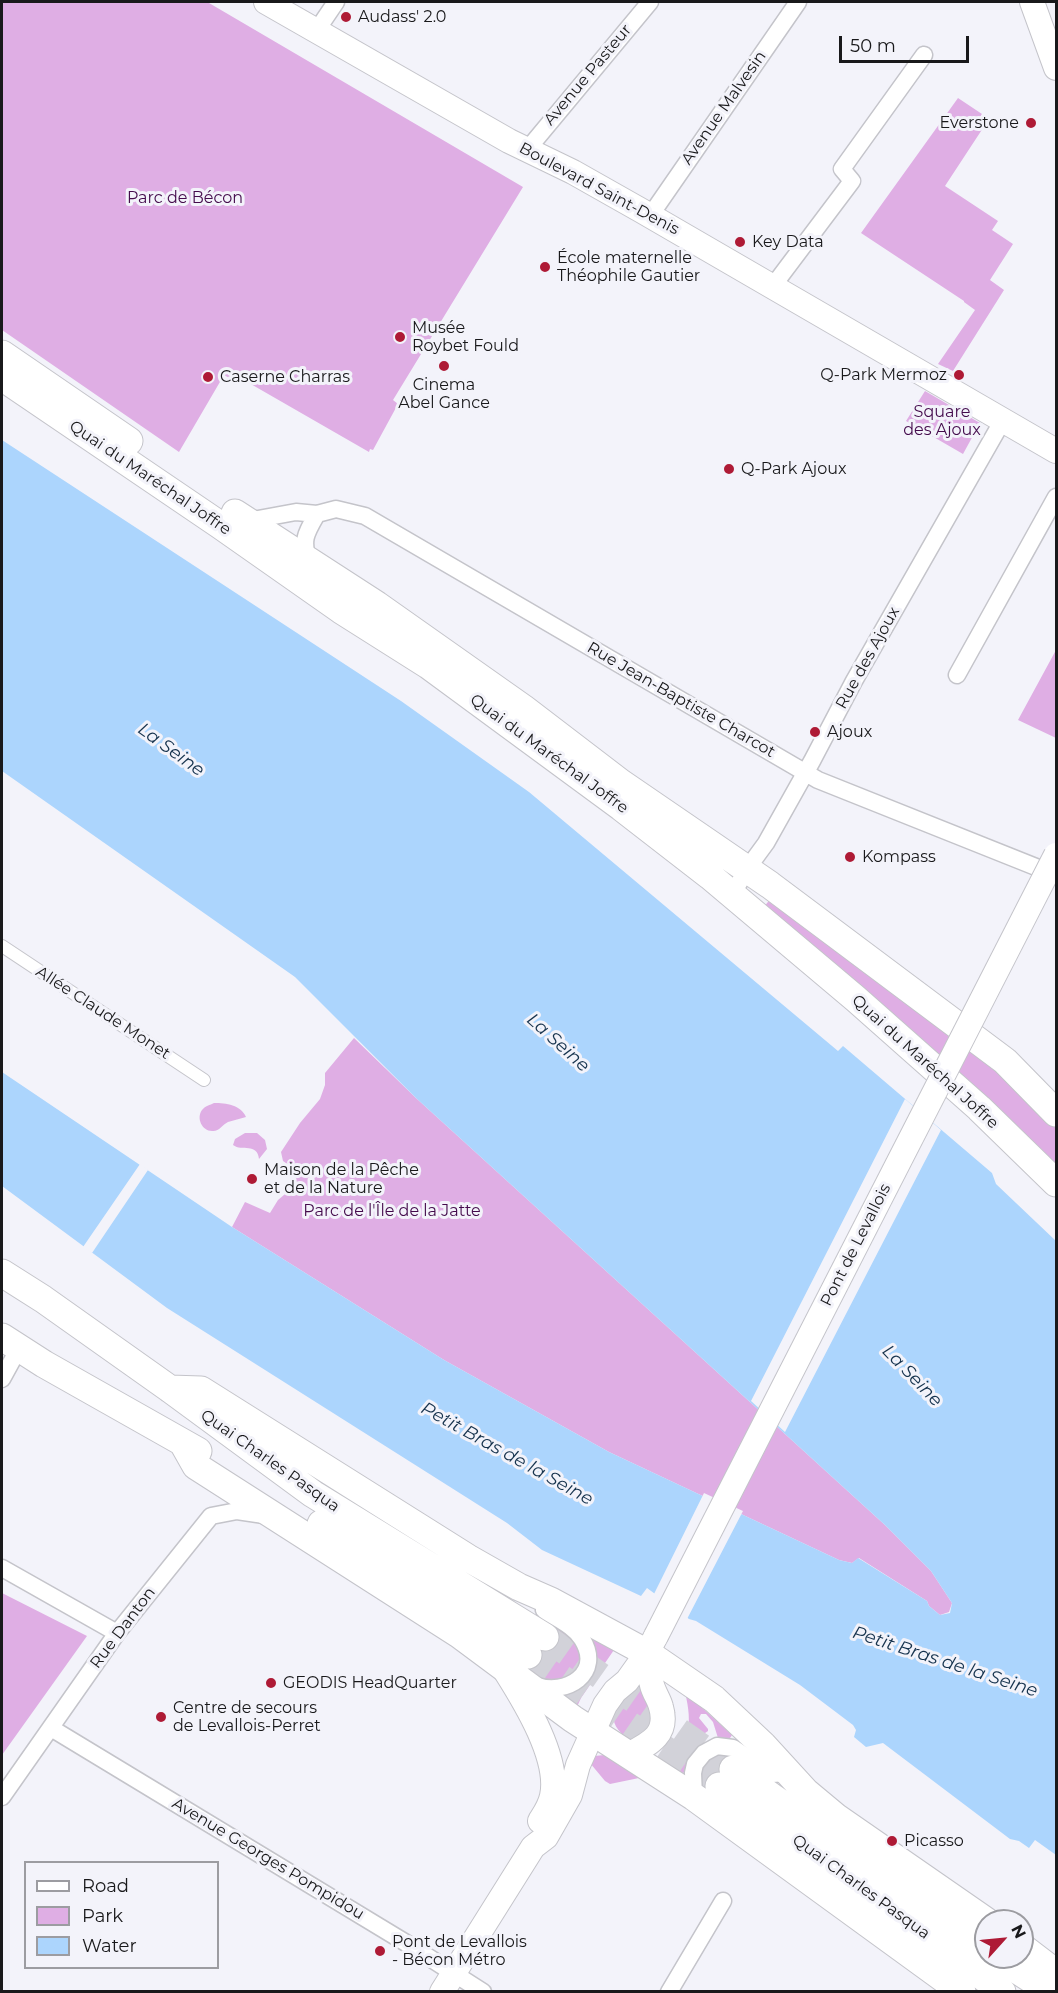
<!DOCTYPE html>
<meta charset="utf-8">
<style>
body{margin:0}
#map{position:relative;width:1058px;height:1993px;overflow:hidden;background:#f3f3fa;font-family:Montserrat,sans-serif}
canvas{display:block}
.frame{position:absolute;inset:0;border:3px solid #19191b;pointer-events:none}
.legend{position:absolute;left:24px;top:1861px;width:195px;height:108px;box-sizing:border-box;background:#f3f3fa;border:2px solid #9c9ca1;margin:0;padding:8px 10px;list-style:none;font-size:18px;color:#19191b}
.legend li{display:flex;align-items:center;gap:12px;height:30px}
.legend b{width:30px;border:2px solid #9c9ca1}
.north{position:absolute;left:974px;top:1909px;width:60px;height:60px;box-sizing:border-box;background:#f3f3fa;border:2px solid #9c9ca1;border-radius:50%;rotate:63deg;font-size:16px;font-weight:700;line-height:24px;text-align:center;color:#19191b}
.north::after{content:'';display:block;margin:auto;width:21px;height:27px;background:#ae1a35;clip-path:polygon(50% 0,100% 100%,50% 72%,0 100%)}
.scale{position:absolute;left:839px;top:36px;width:130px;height:27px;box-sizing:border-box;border:3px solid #19191b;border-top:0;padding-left:8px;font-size:18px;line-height:21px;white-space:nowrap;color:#19191b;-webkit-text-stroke:4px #f3f3fa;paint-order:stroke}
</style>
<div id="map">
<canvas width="1058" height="1993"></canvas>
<div class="frame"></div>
<ul class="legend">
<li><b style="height:8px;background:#fff"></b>Road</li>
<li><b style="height:16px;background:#dfaee4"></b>Park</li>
<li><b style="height:16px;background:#acd5fd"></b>Water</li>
</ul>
<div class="north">N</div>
<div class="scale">50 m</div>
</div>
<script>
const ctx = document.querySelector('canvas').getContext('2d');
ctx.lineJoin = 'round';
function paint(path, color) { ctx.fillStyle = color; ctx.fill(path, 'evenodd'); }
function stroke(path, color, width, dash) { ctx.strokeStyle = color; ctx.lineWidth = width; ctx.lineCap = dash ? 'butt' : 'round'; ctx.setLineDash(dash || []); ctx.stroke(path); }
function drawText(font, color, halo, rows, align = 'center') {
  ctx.font = font + ' Montserrat,sans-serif'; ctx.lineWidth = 6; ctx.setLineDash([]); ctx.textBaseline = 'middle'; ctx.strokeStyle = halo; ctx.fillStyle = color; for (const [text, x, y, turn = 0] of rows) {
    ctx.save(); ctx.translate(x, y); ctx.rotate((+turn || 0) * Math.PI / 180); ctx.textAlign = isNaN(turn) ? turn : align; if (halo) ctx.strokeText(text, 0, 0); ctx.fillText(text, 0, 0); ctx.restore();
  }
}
paint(new Path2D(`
 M2,2H197L209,3L523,187L393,400L398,404L373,450L370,449L369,452L249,383V380L247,382L235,375L231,379L224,375L179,452L2,330Z
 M958,98L982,114L978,120L985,125L945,186L998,221L992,230L1013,244L990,280L1004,290L953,371L938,364L975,310L964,302V301L861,233Z
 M925,391L980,423L963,454L906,421Z
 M1056,650V738L1018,720Z
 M772,897L1000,1067L1056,1125V1169L763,908Z
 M354,1038L416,1098L885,1525L931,1571L952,1603L949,1612L940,1615L929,1606L927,1601L859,1558L852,1563L839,1560L609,1452L444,1360L232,1227L245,1202L270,1213L278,1200L297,1184L293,1168L283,1161L281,1152L300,1123L320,1099L325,1085V1073Z
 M214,1103C226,1103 241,1105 246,1117C240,1119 234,1120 228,1122C222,1125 219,1132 212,1131C202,1131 196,1118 202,1110C205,1106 210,1105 214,1103Z
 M245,1133H257L265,1140L267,1149L259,1159C257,1142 242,1152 233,1145L235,1139Z
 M2,1593L87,1636L2,1755Z
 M558,1628C563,1631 570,1634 574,1639C589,1655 574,1685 553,1682C545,1681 538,1676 532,1671L534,1668C555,1668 568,1648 557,1629Z
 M589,1635L616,1647L581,1698L576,1709L563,1697C582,1689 590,1685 593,1663C595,1651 594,1646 589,1635Z
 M640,1686L652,1710V1725C643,1734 639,1738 626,1737C601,1719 618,1697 640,1686Z
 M685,1692L732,1735L730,1738H718L713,1722L706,1714H701L699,1718L708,1729V1731L692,1742L693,1754L686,1765L683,1775L663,1764C690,1742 693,1726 685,1692Z
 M723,1752L748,1765L705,1792C693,1769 703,1761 723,1752Z
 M604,1755L623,1764L640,1776L639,1778L610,1784L605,1781L590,1763L595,1756Z`), '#dfaee4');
paint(new Path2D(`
 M2,440L401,701L529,792L838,1051L843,1046L992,1173L996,1184L1056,1241V1855L1035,1840L1029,1848L1019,1841L1010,1839L883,1743L866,1747L854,1737L856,1730L853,1725L800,1685L696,1621L689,1619L647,1588L641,1596L542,1550L507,1523L167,1308L2,1186V1072L232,1227L444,1360L609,1452L839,1560L852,1563L858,1558L927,1601L929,1606L940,1615L950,1613L952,1603L931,1571L885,1525L416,1098L295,977L2,771Z`), '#acd5fd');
paint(new Path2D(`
 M905,1099L941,1130L785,1432L751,1401Z
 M140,1164L148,1170L92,1253L83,1247Z
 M704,1493L743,1511L686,1621L653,1596Z`), '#f3f3fa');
stroke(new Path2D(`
 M545,1637L733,1769
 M528,1655L719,1786`), '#d2d2d9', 27, [27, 14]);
const pedestrian = new Path2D(`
 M2,946L204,1080`);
const minor = new Path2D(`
 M317,30L336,2
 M527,150L650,2
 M650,216L798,2
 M773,286L852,181L842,169L924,55
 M247,521L296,512L317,514L336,509L365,516L818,780L1056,875
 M309,562C301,540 306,533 317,514
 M957,675L1056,497
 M732,895L747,869L766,843L812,761L854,681L1003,420
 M2,1379L19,1348
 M2,1568L117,1633
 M534,1685C567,1697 603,1673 582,1639C574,1626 557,1619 544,1610
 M51,1728L411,1946L483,1992
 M2,1797L117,1633L211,1516L237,1511L264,1515
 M694,1797L693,1773L695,1764L704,1753L717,1746L733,1748L772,1774L787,1773
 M669,1992L723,1901`);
const secondary = new Path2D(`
 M266,2L509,141L573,172L642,211L1056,451
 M1032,2L1056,68
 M506,1672C525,1702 560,1759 552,1796C550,1806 545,1813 540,1821
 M628,1755C649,1744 669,1735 661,1707C659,1699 654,1693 652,1685C649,1675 649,1663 647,1653
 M442,1992L533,1847L546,1837L570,1795L578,1765L605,1705L615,1691L627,1681L647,1653L656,1636`);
const primary = new Path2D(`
 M2,354L129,441
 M2,377L220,525L341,610L428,665L621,807L710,876L856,999L979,1108L1056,1183
 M235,513L377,605L523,708L621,783L770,885L1005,1061L1056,1113
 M2,1273L43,1299L170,1389L313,1494L545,1637
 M2,1337L44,1364L198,1451
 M170,1389L201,1390L468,1558L519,1587L551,1601L647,1653L714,1699L763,1745L806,1792L836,1817L986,1921
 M183,1443L196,1466L460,1635L573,1719L694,1797L962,1992
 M321,1524L528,1655
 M733,1769L986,1950
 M719,1786L967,1964L1002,1992
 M1022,1947L1056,1973
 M997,1957L1051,1992`);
stroke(pedestrian, '#c4c4ca', 14);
stroke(minor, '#c4c4ca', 19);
stroke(secondary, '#c4c4ca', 26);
stroke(primary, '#c4c4ca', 29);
stroke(pedestrian, '#fff', 12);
stroke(minor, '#fff', 16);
stroke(secondary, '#fff', 24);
stroke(primary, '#fff', 27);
const secondaryBridge = new Path2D(`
 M656,1636L1056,855`);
stroke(secondaryBridge, '#c4c4ca', 26, []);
stroke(secondaryBridge, '#fff', 24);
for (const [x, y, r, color] of [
 [346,17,6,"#ae1a35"],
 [1031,123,6,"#ae1a35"],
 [740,242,6,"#ae1a35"],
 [545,267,6,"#ae1a35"],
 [400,337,6,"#ae1a35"],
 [444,366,6,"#ae1a35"],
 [959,375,6,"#ae1a35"],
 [208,377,6,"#ae1a35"],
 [729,469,6,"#ae1a35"],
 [815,732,6,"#ae1a35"],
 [850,857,6,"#ae1a35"],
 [252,1179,6,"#ae1a35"],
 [271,1683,6,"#ae1a35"],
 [161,1717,6,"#ae1a35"],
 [892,1841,6,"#ae1a35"],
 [380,1951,6,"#ae1a35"]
]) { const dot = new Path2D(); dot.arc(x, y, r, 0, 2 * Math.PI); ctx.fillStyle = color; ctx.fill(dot); stroke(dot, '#f3f3fa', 2); }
drawText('16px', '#19191b', '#f3f3fa', [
 ["Audass' 2.0",358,17],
 ["Everstone",1019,123,"right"],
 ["Key Data",752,242],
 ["École maternelle",557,258],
 ["Théophile Gautier",557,276],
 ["Musée",412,328],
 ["Roybet Fould",412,346],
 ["Q-Park Mermoz",947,375,"right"],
 ["Caserne Charras",220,377],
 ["Cinema",444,385,"center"],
 ["Abel Gance",444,403,"center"],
 ["Q-Park Ajoux",741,469],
 ["Ajoux",827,732],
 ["Kompass",862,857],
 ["Maison de la Pêche",264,1170],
 ["et de la Nature",264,1188],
 ["GEODIS HeadQuarter",283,1683],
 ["Centre de secours",173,1708],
 ["de Levallois-Perret",173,1726],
 ["Picasso",904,1841],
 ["Pont de Levallois",392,1942],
 ["- Bécon Métro",392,1960]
], 'left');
drawText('16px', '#19191b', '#f3f3fa', [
 ["Avenue Pasteur",588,75,-50],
 ["Avenue Malvesin",724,108,-55],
 ["Boulevard Saint-Denis",599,189,28],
 ["Quai du Maréchal Joffre",150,478,34],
 ["Rue des Ajoux",868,658,-61],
 ["Rue Jean-Baptiste Charcot",681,700,30],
 ["Quai du Maréchal Joffre",549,754,36],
 ["Allée Claude Monet",103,1013,33],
 ["Quai du Maréchal Joffre",925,1062,42],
 ["Pont de Levallois",856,1245,-63],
 ["Quai Charles Pasqua",270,1461,35],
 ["Rue Danton",123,1628,-53],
 ["Avenue Georges Pompidou",268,1859,31],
 ["Quai Charles Pasqua",861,1887,36]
]);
drawText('16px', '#440b4c', '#f3f3fa', [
 ["Parc de Bécon",185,198],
 ["Square",942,412],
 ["des Ajoux",942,430],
 ["Parc de l'Île de la Jatte",392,1211]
]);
drawText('italic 18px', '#15324d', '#f3f3fa', [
 ["La Seine",171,750,36],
 ["La Seine",558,1043,42],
 ["La Seine",912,1376,46],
 ["Petit Bras de la Seine",507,1454,29],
 ["Petit Bras de la Seine",945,1662,18]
]);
</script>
